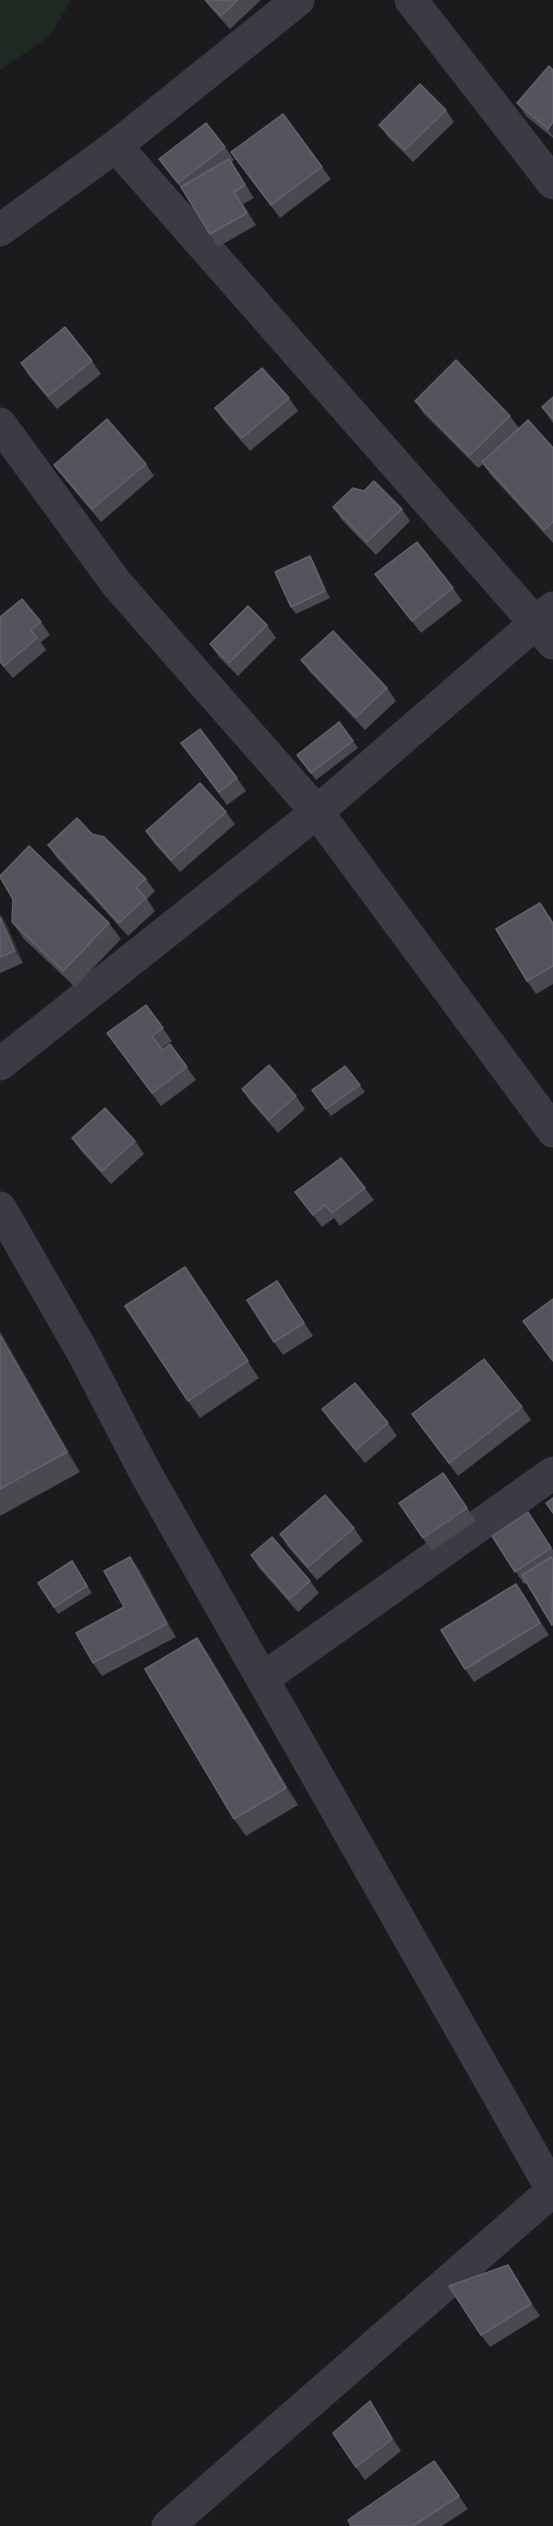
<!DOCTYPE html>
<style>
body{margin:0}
canvas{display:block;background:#1b1a1d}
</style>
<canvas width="553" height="2526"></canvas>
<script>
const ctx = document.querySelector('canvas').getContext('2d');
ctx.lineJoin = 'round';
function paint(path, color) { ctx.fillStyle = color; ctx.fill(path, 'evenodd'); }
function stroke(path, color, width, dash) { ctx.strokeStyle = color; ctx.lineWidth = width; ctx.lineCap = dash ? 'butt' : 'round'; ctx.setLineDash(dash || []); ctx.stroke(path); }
paint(new Path2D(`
 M0,0H71L50,36L0,70Z`), '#1f2922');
stroke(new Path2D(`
 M411,0L553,183
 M116,146L553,643
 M0,230L116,146L298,0
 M0,424L116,583L317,812L553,1131
 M0,1064L317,812L553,608
 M0,1208L81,1349L145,1472L553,2191
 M264,1678L553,1473
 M168,2526L553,2190`), '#3b3b43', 33);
paint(new Path2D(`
 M204,0H261L230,29L209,6Z
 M553,70V138L526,116L517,103Z
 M446,110L454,122L413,162L388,137L379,125Z
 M225,147L234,160L232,162L254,198L243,204L256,225L218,247L210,234L187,196L159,159Z
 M231,152L322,167L331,179L280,218Z
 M92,361L101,374L57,409L29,376L21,363Z
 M553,397V423L542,407Z
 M289,398L298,411L250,451L224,421L215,408Z
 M415,401L510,416L519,428L553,448V543L491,475L483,464L478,468L424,414Z
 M146,464L154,476L101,522L63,477L54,465Z
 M333,507L402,509L410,521L376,555L342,520Z
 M310,556L314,563L330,598L296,614L291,607Z
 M375,574L453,588L462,601L421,633Z
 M0,617L41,622L50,635L41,642L46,650L13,678L0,663Z
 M267,625L276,638L238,676L219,657L210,644Z
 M301,660L387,688L396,701L365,730L310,672Z
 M353,741L358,748L316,780L297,755Z
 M181,743L237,778L246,791L227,805Z
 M226,812L235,824L180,872L154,843L146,831Z
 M92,834L146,879L155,891L147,899L155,911L128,936L57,858L48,845Z
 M0,914L6,923L23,963L0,973Z
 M549,915L553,922V984L536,994L527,981Z
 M12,922L109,923L121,939L75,987L24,939Z
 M146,1005L172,1041L161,1049L162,1050L170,1044L196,1080L161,1106L107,1033Z
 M345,1066L365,1092L331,1116L312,1090Z
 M242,1089L296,1096L305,1109L278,1133L250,1101Z
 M72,1138L135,1141L144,1154L111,1184L81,1151Z
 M365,1188L374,1200L340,1226L334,1218L322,1227L295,1192Z
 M185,1267L259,1378L200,1418L188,1401Z
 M277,1281L313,1336L283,1355L274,1342Z
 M0,1331L80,1472L0,1516Z
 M522,1407L531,1420L458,1476L412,1414Z
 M322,1409L388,1423L397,1436L365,1463L331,1422Z
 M443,1473L476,1521L432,1551L399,1503Z
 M528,1512L553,1550V1626L526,1583L524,1584L492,1536Z
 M354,1528L363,1541L317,1580L288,1547L280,1534Z
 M251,1555L310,1581L319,1593L298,1612L259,1568Z
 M130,1557L139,1569L176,1637L102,1676L93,1663L124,1607Z
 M72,1561L92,1593L58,1614L38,1583Z
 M525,1596L549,1635L474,1682L465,1669Z
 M197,1638L209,1655L298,1805L246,1836L234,1819Z
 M508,2265L540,2316L490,2347L481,2335Z
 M370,2401L378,2413L401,2451L365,2480L356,2467Z
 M434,2461L468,2509L442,2526H351Z`), '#494a50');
paint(new Path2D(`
 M553,122V136L548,129Z
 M229,159L238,171L254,198L245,185Z
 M234,192L243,204L256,225L247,213Z
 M310,556L314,563L330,598L325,591Z
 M0,914L6,923L23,963L15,951L0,917Z
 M0,1331L80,1472L67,1452L0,1335Z
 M130,1557L139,1569L176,1637L167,1624Z
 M516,1584L525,1596L549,1635L540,1623Z
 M197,1638L209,1655L298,1805L286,1788Z
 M508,2265L517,2278L540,2316L531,2304Z
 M370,2401L378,2413L401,2451L392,2439Z`), '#323237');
const building = new Path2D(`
 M206,0H238L221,16Z
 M549,66L553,70V122L548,129L517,103Z
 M420,84L446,110L405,150L379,125Z
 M283,114L322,167L271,205L231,152Z
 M206,123L225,147L178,183L159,159Z
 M229,159L245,185L234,192L247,213L210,234L181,187Z
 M65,327L92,361L48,396L21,363Z
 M456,360L510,416L469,456L415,401Z
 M262,368L289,398L242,438L215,408Z
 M553,397V419L542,407Z
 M107,419L146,464L92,509L54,465Z
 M528,420L553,448V522L544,530L482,462Z
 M374,481L402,509L367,542L333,507L353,488L364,491Z
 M417,542L453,588L412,621L375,574Z
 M310,556L325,591L291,607L275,572Z
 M22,599L41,622L31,630L37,638L4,666L0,661V617Z
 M248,606L267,625L229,663L210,644Z
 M333,631L387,688L356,717L301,660Z
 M339,722L353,741L311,773L297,755Z
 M200,729L237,778L219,792L181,743Z
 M200,783L226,812L171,860L146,831Z
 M77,818L92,834L104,837L146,879L136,887L146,898L119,923L48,845Z
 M29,846L109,923L63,971L12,922L13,899L0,877V876Z
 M540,903L553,924V966L527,981L496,929Z
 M0,917L15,951L0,957Z
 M146,1005L163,1028L152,1036L162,1050L170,1044L187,1067L152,1093L107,1033Z
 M269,1065L296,1096L269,1120L242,1089Z
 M345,1066L360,1085L326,1109L312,1090Z
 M105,1108L135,1141L102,1171L72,1138Z
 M341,1158L365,1188L332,1213L325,1205L313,1215L295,1192Z
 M185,1267L248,1361L188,1401L125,1306Z
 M277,1281L304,1323L274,1342L247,1300Z
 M553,1299V1361L523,1321Z
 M0,1335L67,1452L0,1489Z
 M484,1359L522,1407L449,1463L412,1414Z
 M355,1383L388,1423L356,1450L322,1409Z
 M443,1473L467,1508L423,1538L399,1503Z
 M325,1495L354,1528L308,1567L280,1534Z
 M553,1498V1513L546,1503Z
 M528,1512L551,1548L515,1572L492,1536Z
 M272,1537L310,1581L289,1599L251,1555Z
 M130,1557L167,1624L93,1663L76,1633L124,1607L104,1571Z
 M551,1557L553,1560L552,1625L522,1575Z
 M72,1561L87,1586L54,1607L38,1583Z
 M516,1584L540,1623L465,1669L441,1630Z
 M197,1638L286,1788L234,1819L145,1669Z
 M508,2265L531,2304L481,2335L449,2286Z
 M370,2401L392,2439L356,2467L333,2433Z
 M434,2461L459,2496L413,2526H351L348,2520Z`);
paint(building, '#54555c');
stroke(building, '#62636b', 1.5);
</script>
